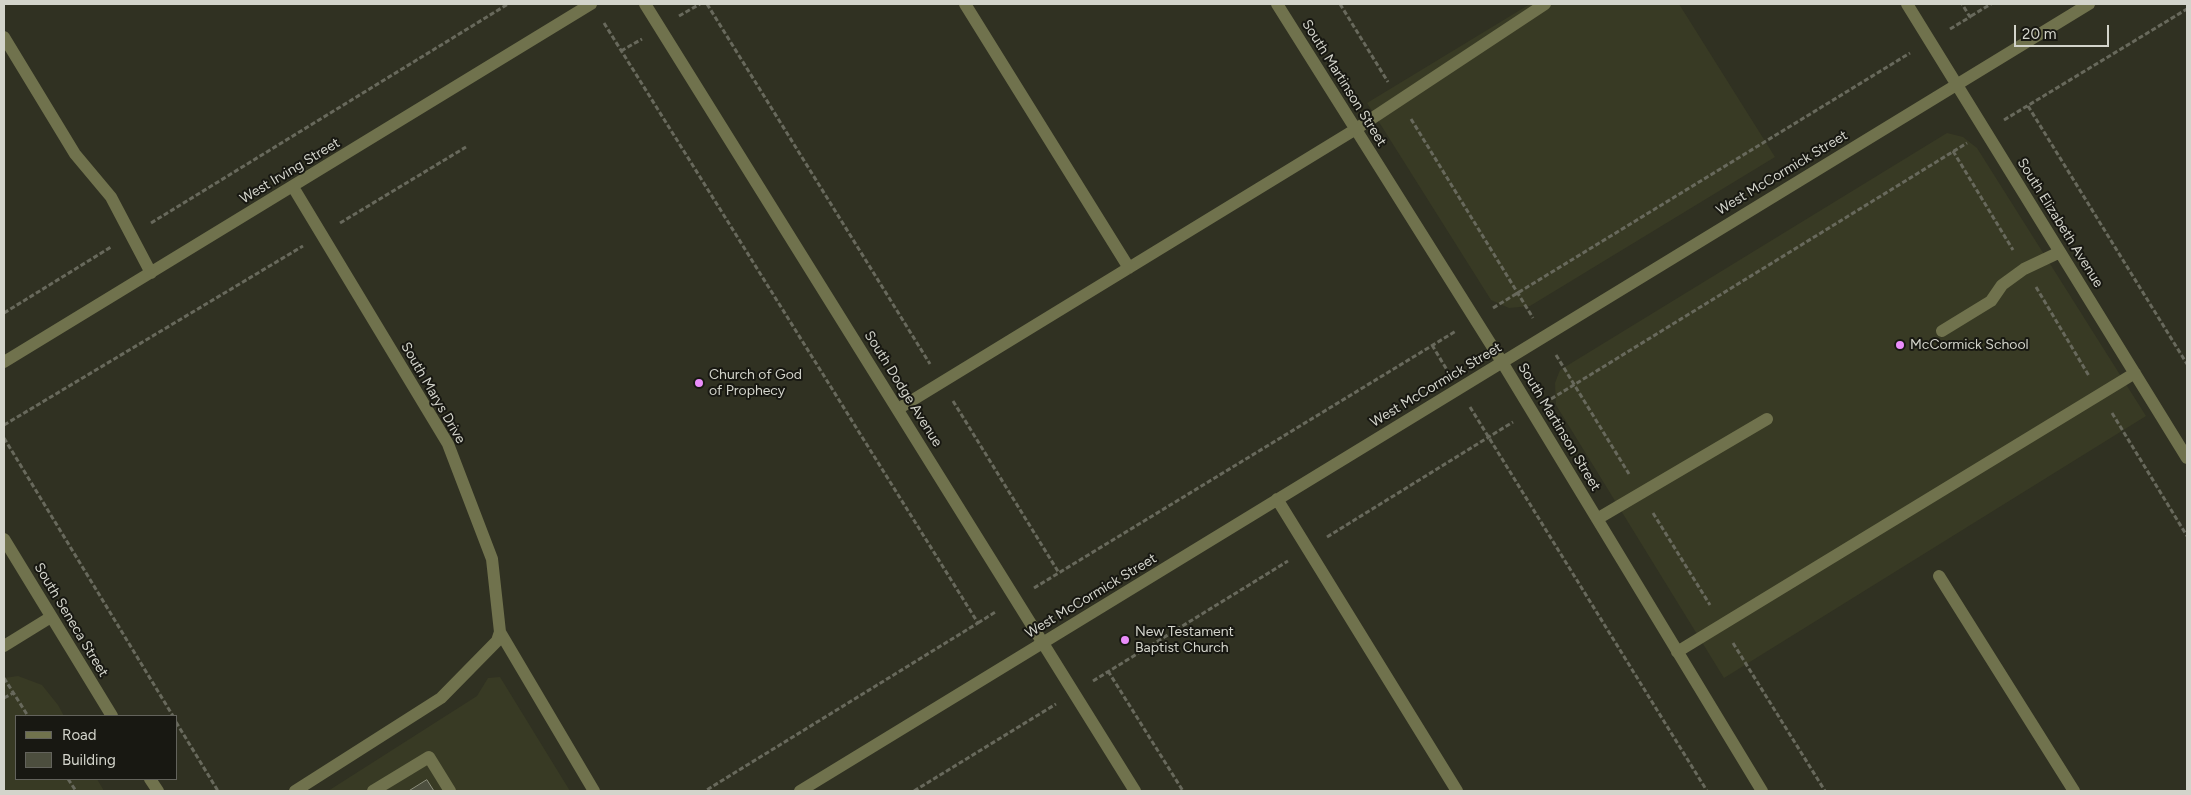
<!DOCTYPE html>
<style>
body{margin:0}
#map{position:relative;width:2191px;height:795px;overflow:hidden;background:#303122;font-family:Figtree,sans-serif}
canvas{display:block}
.frame{position:absolute;inset:0;border:5px solid #d3d4cb;pointer-events:none}
.legend{position:absolute;left:15px;top:715px;width:162px;height:65px;box-sizing:border-box;background:#181812;border:1px solid #63635c;margin:0;padding:6px 9px;list-style:none;font-size:15px;color:#d3d4cb}
.legend li{display:flex;align-items:center;gap:10px;height:25px}
.legend b{width:25px;border:1px solid #63635c}
.scale{position:absolute;left:2014px;top:25px;width:95px;height:22px;box-sizing:border-box;border:2px solid #d3d4cb;border-top:0;padding-left:6px;font-size:15px;line-height:18px;white-space:nowrap;color:#d3d4cb;-webkit-text-stroke:4px #181812;paint-order:stroke}
</style>
<div id="map">
<canvas width="2191" height="795"></canvas>
<div class="frame"></div>
<ul class="legend">
<li><b style="height:6px;background:#70724d"></b>Road</li>
<li><b style="height:14px;background:#4c4e3e"></b>Building</li>
</ul>
<div class="scale">20 m</div>
</div>
<script>
const ctx = document.querySelector('canvas').getContext('2d');
ctx.lineJoin = 'round';
function paint(path, color) { ctx.fillStyle = color; ctx.fill(path, 'evenodd'); }
function stroke(path, color, width, dash) { ctx.strokeStyle = color; ctx.lineWidth = width; ctx.lineCap = dash ? 'butt' : 'round'; ctx.setLineDash(dash || []); ctx.stroke(path); }
function drawText(font, color, halo, rows, align = 'center') {
  ctx.font = font + ' Figtree,sans-serif'; ctx.lineWidth = 4; ctx.setLineDash([]); ctx.textBaseline = 'middle'; ctx.strokeStyle = halo; ctx.fillStyle = color; for (const [text, x, y, turn = 0] of rows) {
    ctx.save(); ctx.translate(x, y); ctx.rotate((+turn || 0) * Math.PI / 180); ctx.textAlign = isNaN(turn) ? turn : align; if (halo) ctx.strokeText(text, 0, 0); ctx.fillText(text, 0, 0); ctx.restore();
  }
}
paint(new Path2D(`
 M1530,4H1679L1775,157L1530,306L1509,308L1491,300L1367,103Z
 M1947,133L1963,137L1977,148L2146,416L1724,678L1556,405L1555,383L1560,370Z
 M18,676L42,685L58,705L64,716H16V779H97L104,791H4V678Z
 M500,677L570,791H328L477,696L488,678Z`), '#383a24');
const building = new Path2D(`
 M427,780L434,791H409Z`);
paint(building, '#4c4e3e');
stroke(building, '#8e907e', 1);
stroke(new Path2D(`
 M707,4L930,364
 M1340,4L1388,82
 M679,16L700,4
 M1971,16L1991,4
 M604,23L978,623L705,791
 M1950,29L1970,17L1962,4
 M621,51L642,39
 M2028,106L2187,364
 M1411,119L1533,318
 M2004,120L2187,9
 M1953,151L2013,250
 M151,223L508,4
 M340,223L466,147
 M2036,287L2089,376
 M1493,308L1910,53
 M4,313L111,247
 M1432,345L1447,370
 M1556,355L1629,474
 M1551,399L1967,143
 M953,401L1059,573
 M1470,407L1707,791
 M2112,413L2187,536
 M4,425L303,246
 M4,438L173,716
 M1653,513L1710,605
 M1327,537L1513,422
 M1034,588L1456,331
 M978,623L997,611
 M1733,643L1825,791
 M1108,671L1183,791
 M4,678L28,716
 M1093,681L1288,561
 M4,698L13,693
 M176,722L218,791
 M68,779L76,791
 M914,791L1056,704`), '#68695c', 3, [5, 2.5]);
stroke(new Path2D(`
 M645,4L1135,791
 M965,4L1129,268
 M1277,4L1502,362L1762,791
 M1907,4L2187,458
 M4,37L75,154L111,197L151,273
 M293,187L448,444L492,559L500,632L497,641L441,698L295,791
 M1942,331L1991,301L2002,285L2024,269L2060,252
 M4,362L591,4
 M898,409L1356,129L1545,4
 M1277,499L1457,791
 M1597,519L1767,419
 M4,539L112,716
 M1939,576L2074,791
 M500,632L594,791
 M4,646L51,617
 M1677,652L2135,373
 M150,779L158,791
 M373,791L429,757L450,791
 M800,791L2089,4`), '#70724d', 12);
for (const [x, y, r, color] of [
 [1900,345,5,"#eb8dfb"],
 [699,383,5,"#eb8dfb"],
 [1125,640,5,"#eb8dfb"]
]) { const dot = new Path2D(); dot.arc(x, y, r, 0, 2 * Math.PI); ctx.fillStyle = color; ctx.fill(dot); stroke(dot, '#181812', 2); }
drawText('14px', '#d3d4cb', '#181812', [
 ["South Martinson Street",1344,83,58],
 ["West Irving Street",290,171,-31],
 ["West McCormick Street",1782,173,-31],
 ["South Elizabeth Avenue",2060,223,58],
 ["West McCormick Street",1436,385,-31],
 ["South Dodge Avenue",903,389,58],
 ["South Marys Drive",433,393,60],
 ["South Martinson Street",1559,427,59],
 ["West McCormick Street",1091,596,-31],
 ["South Seneca Street",71,620,59]
]);
drawText('14px', '#d3d4cb', '#181812', [
 ["McCormick School",1910,345],
 ["Church of God",709,375],
 ["of Prophecy",709,391],
 ["New Testament",1135,632],
 ["Baptist Church",1135,648]
], 'left');
</script>
